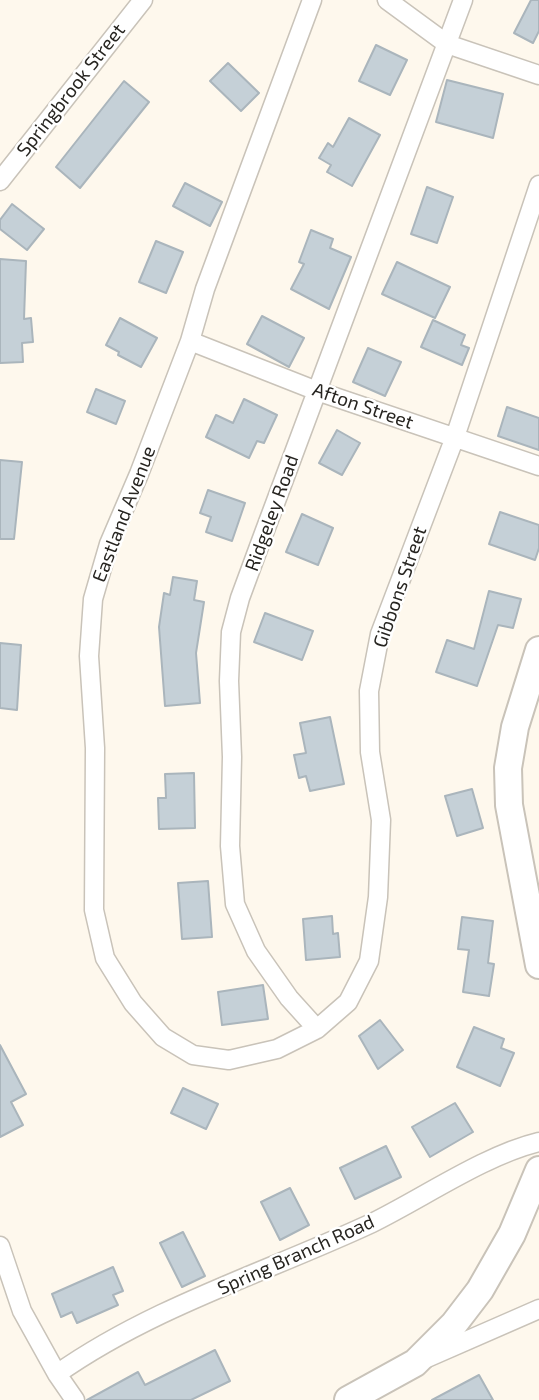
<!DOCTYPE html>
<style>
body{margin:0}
canvas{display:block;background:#fef8ed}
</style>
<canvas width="539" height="1400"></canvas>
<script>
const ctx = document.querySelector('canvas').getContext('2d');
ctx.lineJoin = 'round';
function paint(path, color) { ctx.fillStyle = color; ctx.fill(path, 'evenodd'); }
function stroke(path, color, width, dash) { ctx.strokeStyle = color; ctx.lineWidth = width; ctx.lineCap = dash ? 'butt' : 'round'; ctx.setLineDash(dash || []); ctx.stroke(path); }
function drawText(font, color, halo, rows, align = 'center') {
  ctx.font = font + ' "Exo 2",sans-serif'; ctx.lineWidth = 5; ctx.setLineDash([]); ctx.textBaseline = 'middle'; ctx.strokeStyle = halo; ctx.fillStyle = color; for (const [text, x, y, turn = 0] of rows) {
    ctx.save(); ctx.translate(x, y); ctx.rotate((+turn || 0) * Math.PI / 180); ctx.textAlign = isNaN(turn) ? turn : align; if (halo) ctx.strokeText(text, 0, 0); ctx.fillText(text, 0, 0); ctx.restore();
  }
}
const building = new Path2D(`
 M531,0H539V31L533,43L514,33Z
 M376,45L407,60L390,95L359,81Z
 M228,63L259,93L241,111L210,81Z
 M447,80L503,94L493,138L436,122Z
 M124,81L149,102L80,188L56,167Z
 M349,118L380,135L352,186L327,172L331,165L319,158L328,143L333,147Z
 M185,183L222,202L210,226L173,206Z
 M427,187L453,197L437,243L411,234Z
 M12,204L44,229L27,250L0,229V220Z
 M311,230L333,239L330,248L351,257L329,309L291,289L304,264L299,262Z
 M156,241L183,252L166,293L139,282Z
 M0,259L26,261L24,319L31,318L33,342L22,343L23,362L0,363Z
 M397,262L450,287L435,318L382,294Z
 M262,316L304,338L289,367L247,344Z
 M120,318L157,338L141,367L118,355L119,352L106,345Z
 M433,320L465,335L461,345L469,348L462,365L421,347Z
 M368,348L401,362L385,396L353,382Z
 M96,389L125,401L116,424L87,412Z
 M244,399L277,415L264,443L257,441L249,458L206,437L216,415L233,423Z
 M507,407L539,418V450L498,436Z
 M337,430L360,443L342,475L319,463Z
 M0,460L22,462L14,539H0Z
 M208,490L245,503L232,541L206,532L211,517L200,513Z
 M500,512L539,525V548L535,560L489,544Z
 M302,514L333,528L318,565L286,552Z
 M173,577L197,581L194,600L204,602L196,653L200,703L165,706L159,627L164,593L170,595Z
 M489,591L521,599L513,628L498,625L477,686L436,672L447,640L474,649Z
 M265,613L313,631L302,660L254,642Z
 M0,643L21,645L17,710L0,708Z
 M330,717L344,784L310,791L306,776L299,778L294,755L306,753L300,723Z
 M194,773L195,828L159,829L158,798H166L165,774Z
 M472,789L483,828L457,836L445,796Z
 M208,881L212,937L182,939L178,883Z
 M332,916L333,934L338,933L340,957L306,960L303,919Z
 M462,917L493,921L488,963L494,964L489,996L463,992L469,950L458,949Z
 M263,985L268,1019L222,1025L218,992Z
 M380,1020L403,1050L378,1069L359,1036Z
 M474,1027L504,1039L501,1048L514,1053L500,1086L457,1067Z
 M0,1045L26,1094L11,1102L23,1125L0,1137Z
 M183,1088L218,1104L206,1129L171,1113Z
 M455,1103L473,1132L430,1157L412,1127Z
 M386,1146L401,1177L355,1199L340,1168Z
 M290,1188L309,1225L280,1240L261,1202Z
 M183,1232L205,1276L182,1287L160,1243Z
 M113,1267L123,1291L113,1295L118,1305L77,1323L72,1312L61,1317L52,1294Z
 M215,1350L230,1381L191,1400H87L138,1372L145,1385Z
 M479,1375L493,1400H432Z`);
paint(building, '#c5d0d7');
stroke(building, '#aab5bc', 2);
const street = new Path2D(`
 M312,0L205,289L190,341L139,474L109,544L93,599L89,656L95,748L94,910L105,958L133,1003L163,1037L193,1055L229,1060L277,1049L317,1029L348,1002L369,961L378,897L381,820L370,752L369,691L380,634L455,437L539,185
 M387,0L447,44L539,75
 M0,181L143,0
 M190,341L317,391L539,466
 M317,1029L289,998L256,951L235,904L230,846L232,757L229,681L231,632L240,598L264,533L463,0
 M0,1246L22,1311L57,1374L75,1400
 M427,1358L539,1309
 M57,1374C152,1307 267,1272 372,1223C423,1198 485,1155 539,1142`);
const secondary = new Path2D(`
 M539,650L515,727L508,768L509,805L539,965
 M348,1400L415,1363L454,1324L480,1290L512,1234L539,1170`);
stroke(street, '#c9c3b9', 21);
stroke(secondary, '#c9c3b9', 30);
stroke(street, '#fff', 18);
stroke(secondary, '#fff', 26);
drawText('19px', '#272521', '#fff', [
 ["Springbrook Street",71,90,-52],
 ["Afton Street",363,406,19],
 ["Ridgeley Road",272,513,-70],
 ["Eastland Avenue",124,514,-69],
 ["Gibbons Street",400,587,-71],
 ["Spring Branch Road",296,1255,-24]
]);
</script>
